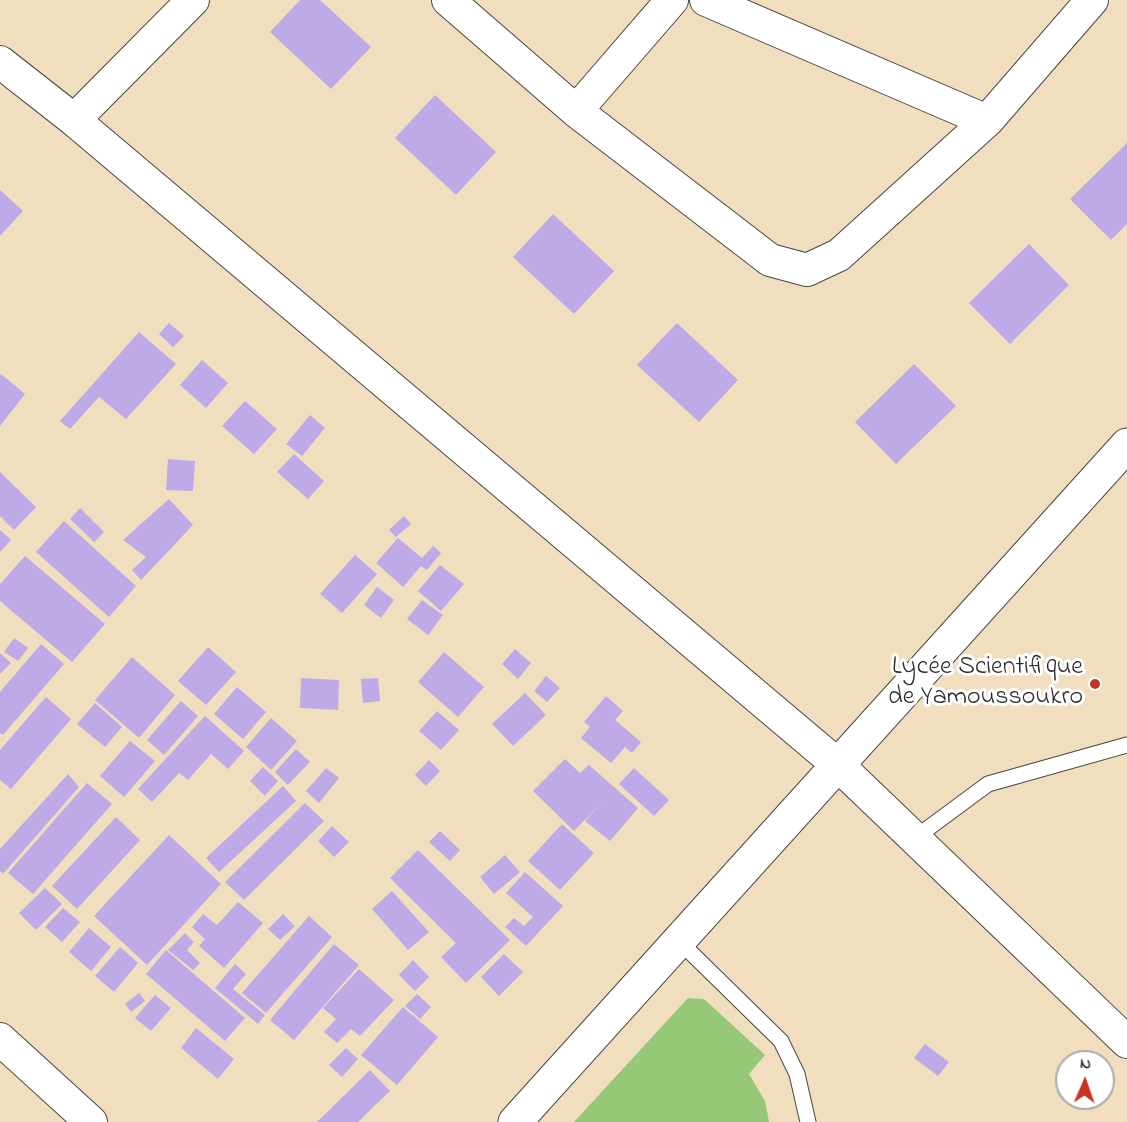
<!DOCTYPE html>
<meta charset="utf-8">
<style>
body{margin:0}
#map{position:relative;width:1127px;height:1122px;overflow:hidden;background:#f0debf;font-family:"Indie Flower",sans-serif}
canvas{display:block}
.north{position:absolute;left:1055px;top:1050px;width:60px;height:60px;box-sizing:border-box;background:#fff;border:2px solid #aaa;border-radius:50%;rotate:2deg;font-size:16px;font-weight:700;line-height:24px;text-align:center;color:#2b2b2b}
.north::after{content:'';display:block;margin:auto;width:21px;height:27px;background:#c8321e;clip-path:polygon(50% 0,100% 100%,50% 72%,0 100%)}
</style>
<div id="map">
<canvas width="1127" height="1122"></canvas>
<div class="north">N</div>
</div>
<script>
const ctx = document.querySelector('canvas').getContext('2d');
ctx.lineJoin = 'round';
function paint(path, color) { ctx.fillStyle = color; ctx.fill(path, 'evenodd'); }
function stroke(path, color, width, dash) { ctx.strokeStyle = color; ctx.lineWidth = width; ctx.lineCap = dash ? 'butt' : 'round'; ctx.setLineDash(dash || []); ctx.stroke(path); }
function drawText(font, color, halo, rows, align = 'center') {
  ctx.font = font + ' "Indie Flower",sans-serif'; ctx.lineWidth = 6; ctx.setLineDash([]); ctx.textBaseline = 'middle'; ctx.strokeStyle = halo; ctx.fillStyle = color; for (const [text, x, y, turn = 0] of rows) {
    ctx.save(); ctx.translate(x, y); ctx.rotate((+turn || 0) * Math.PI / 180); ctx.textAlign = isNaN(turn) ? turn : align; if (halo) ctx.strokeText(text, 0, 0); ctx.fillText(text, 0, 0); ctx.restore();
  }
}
paint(new Path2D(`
 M688,998L704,999L765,1055L749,1074L765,1101L769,1122H574Z`), '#96c878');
paint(new Path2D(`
 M300,0H320L371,47L331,89L270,32Z
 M435,95L496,152L456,195L395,138Z
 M1127,143V224L1111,240L1070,199Z
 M0,190L23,211L0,236Z
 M553,214L614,271L574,314L513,257Z
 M1029,244L1069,285L1010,344L969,303Z
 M169,323L184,336L173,347L159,334Z
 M677,323L738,380L699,422L637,365Z
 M139,332L176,364L126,419L99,397L70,429L60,421Z
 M202,360L228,383L206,408L180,385Z
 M914,364L956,406L896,464L855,422Z
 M1,374L25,394L0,426V376Z
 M245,401L277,429L254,454L222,426Z
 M310,415L325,428L302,456L286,444Z
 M294,454L324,481L308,499L277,472Z
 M168,459L195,461L193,491L166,490Z
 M0,472L36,507L14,530L0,516Z
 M169,499L193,525L141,580L132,570L146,557L123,540Z
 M80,508L104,532L94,542L70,519Z
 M404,516L411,524L396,537L389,530Z
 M64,521L136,586L109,617L36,552Z
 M0,530L11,540L0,552Z
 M398,538L422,558L433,546L441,553L427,570L421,566L403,587L376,563Z
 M355,555L377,574L342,613L320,594Z
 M25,556L105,624L72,662L0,601V584Z
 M440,565L464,584L441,611L418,591Z
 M377,587L394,600L381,618L364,605Z
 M422,600L443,615L428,635L407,619Z
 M14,638L28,648L18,661L4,652Z
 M41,644L64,664L3,735L0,733V692Z
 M208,647L236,672L206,705L178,681Z
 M515,649L531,663L518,679L502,664Z
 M444,652L484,687L458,717L418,682Z
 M0,653L11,663L0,674Z
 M132,657L175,695L139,738L95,700Z
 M546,676L560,688L547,702L534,691Z
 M301,678L339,680L338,710L300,708Z
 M378,678L380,701L363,703L361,679Z
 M237,687L266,712L243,739L214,714Z
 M525,693L546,715L513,746L492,724Z
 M606,696L623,711L615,720L641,742L632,753L625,747L611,763L581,738L590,727L584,722Z
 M46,697L71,719L11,789L0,780V750Z
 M181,701L198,716L164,755L147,740Z
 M95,703L122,727L105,747L77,724Z
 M437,711L459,730L441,750L419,731Z
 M205,716L244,751L228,769L211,754L188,780L179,773L152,802L138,789Z
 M271,718L297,741L271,770L246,747Z
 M130,741L155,761L124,797L100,776Z
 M296,749L310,762L288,785L275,772Z
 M565,759L580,773L589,765L638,808L610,841L585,821L602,802L574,831L533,791Z
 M429,760L440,771L426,786L415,775Z
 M263,767L278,781L265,796L250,781Z
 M326,768L339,778L319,803L306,791Z
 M634,768L669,800L654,816L619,784Z
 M68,774L79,787L3,874L0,871V849Z
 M87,783L112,804L33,894L8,873Z
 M283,786L296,801L219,872L206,858Z
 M305,803L324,821L244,900L225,882Z
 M116,817L140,840L77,909L52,886Z
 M562,824L594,853L560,890L528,861Z
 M332,826L349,842L334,857L318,841Z
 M440,831L460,850L450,861L429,842Z
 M169,835L221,884L147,965L94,916Z
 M418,850L510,940L466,983L441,957L456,943L390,878Z
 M505,855L520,872L494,894L480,877Z
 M525,872L563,906L526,946L505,927L514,918L524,926L533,917L506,893Z
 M45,888L62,904L36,930L19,913Z
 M392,891L429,932L408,950L372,909Z
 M238,902L263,923L224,968L199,946L205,939L192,927L203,914L217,925Z
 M63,908L80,922L62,942L45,927Z
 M283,914L295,926L280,940L268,929Z
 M309,916L332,937L266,1013L242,993Z
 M89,928L111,947L91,971L69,952Z
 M185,933L194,942L187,950L200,963L193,970L168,950Z
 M334,944L359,965L294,1040L270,1020Z
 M120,947L138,963L114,992L95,976Z
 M166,950L245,1018L225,1041L146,974Z
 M504,954L523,972L499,996L481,977Z
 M413,960L429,977L415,991L399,975Z
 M235,964L246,974L233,989L265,1015L258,1024L215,988Z
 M359,969L394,1000L360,1036L351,1029L337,1043L324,1032L336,1019L323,1008Z
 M139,993L145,1001L131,1012L125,1004Z
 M417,994L431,1007L420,1019L405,1006Z
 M155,995L171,1008L151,1031L135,1018Z
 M403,1007L438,1037L397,1085L361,1055Z
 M196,1028L234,1059L218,1079L181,1048Z
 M925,1044L949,1062L938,1076L914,1058Z
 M346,1048L358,1059L342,1077L329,1065Z
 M370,1070L390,1091L358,1122H317Z`), '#bdaae7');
const service = new Path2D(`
 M915,838L988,784L1127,745
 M679,941L781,1041L797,1074L808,1122`);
const minor = new Path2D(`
 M448,0L576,111L770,260L807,270L839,255L987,121L1092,0
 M706,0L987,121
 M0,62L74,120L838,765L1127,1042
 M576,111L672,0
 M74,120L193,0
 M0,1039L91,1122`);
const tertiary = new Path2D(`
 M515,1122L1127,445`);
stroke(service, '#494641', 17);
stroke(minor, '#494641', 34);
stroke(tertiary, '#494641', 35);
stroke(service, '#fff', 15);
stroke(minor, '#fff', 32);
stroke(tertiary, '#fff', 33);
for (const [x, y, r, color] of [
 [1095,684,6,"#c8321e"]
]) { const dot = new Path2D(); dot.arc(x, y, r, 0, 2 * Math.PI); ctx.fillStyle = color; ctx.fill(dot); stroke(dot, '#fff', 2); }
drawText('26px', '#2b2b2b', '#fff', [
 ["Lycée Scientifique",1083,669],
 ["de Yamoussoukro",1083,699]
], 'right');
</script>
